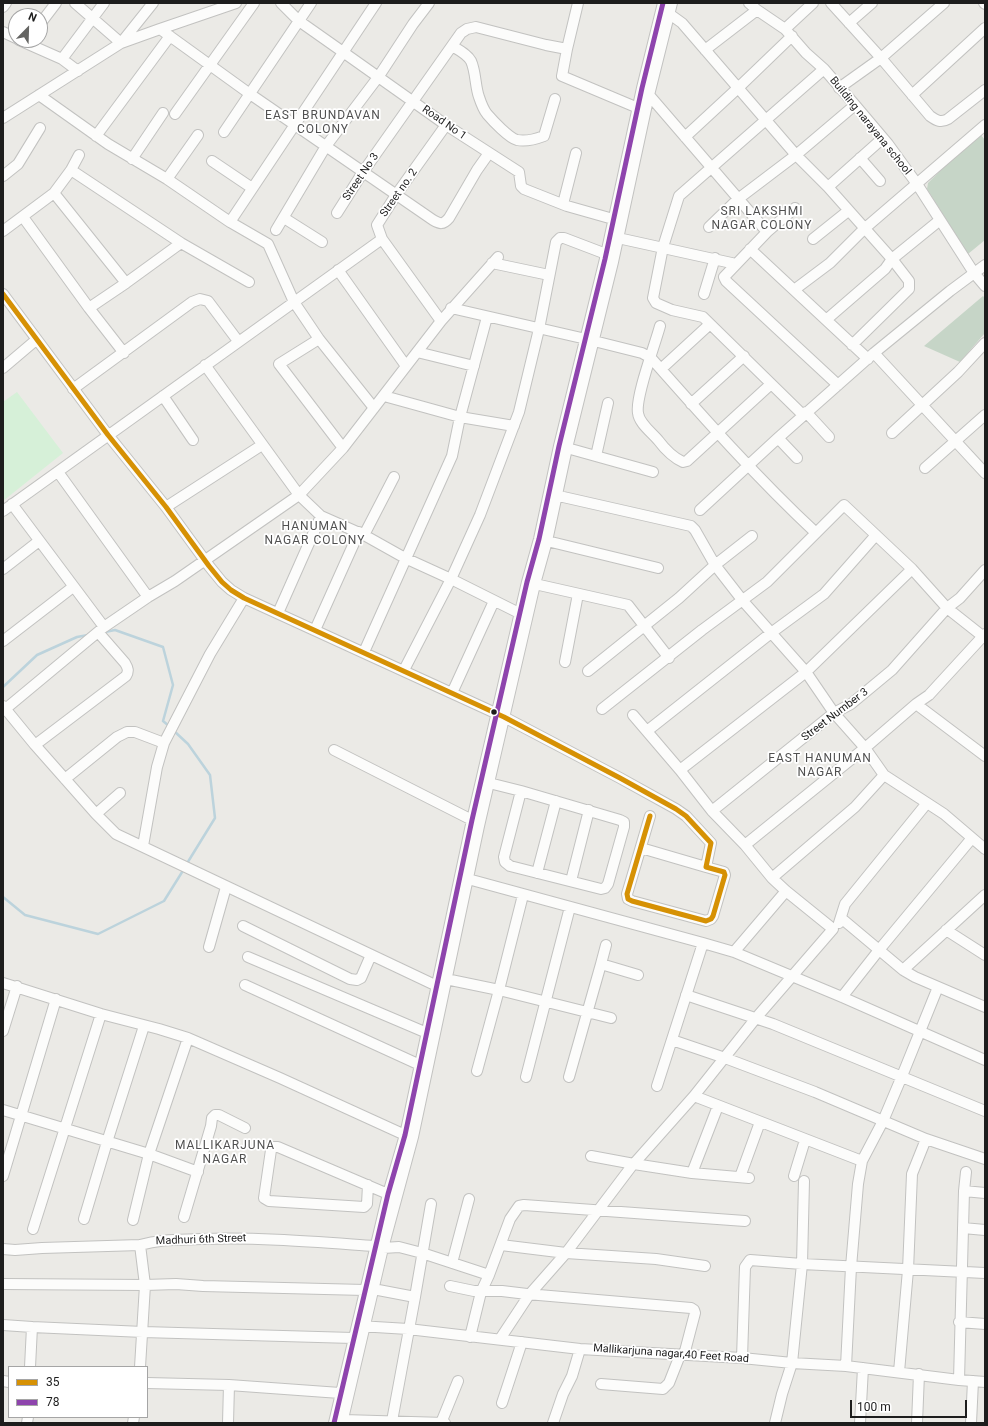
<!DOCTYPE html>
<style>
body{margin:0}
#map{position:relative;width:988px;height:1426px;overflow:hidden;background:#ebeae6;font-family:Roboto,sans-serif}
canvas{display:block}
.frame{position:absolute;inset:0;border:4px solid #1d1d1d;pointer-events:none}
.legend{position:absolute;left:8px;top:1366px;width:140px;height:52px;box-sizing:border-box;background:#fff;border:1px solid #a5a5a5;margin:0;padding:5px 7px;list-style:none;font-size:12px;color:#1d1d1d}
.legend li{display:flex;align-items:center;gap:8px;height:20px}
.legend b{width:20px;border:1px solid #a5a5a5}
.north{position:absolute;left:8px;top:8px;width:40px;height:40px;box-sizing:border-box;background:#fff;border:1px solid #a5a5a5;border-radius:50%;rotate:23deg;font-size:11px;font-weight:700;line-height:16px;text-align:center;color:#1d1d1d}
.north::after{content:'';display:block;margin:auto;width:14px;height:18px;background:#656563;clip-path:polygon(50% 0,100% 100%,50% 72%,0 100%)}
.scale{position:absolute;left:850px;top:1400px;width:117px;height:18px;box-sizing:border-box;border:2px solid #1d1d1d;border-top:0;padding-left:5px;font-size:12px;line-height:14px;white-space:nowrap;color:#1d1d1d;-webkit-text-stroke:3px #fff;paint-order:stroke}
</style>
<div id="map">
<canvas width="988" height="1426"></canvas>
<div class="frame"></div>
<ul class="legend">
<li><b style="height:5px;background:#d69104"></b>35</li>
<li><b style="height:5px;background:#8e44ad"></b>78</li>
</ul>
<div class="north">N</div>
<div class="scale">100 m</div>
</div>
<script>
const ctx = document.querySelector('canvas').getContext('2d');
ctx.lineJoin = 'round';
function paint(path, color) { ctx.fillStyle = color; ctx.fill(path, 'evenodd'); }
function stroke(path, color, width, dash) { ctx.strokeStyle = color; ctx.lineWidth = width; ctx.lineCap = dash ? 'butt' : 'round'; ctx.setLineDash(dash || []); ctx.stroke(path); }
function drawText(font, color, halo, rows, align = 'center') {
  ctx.font = font + ' Roboto,sans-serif'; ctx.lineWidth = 3.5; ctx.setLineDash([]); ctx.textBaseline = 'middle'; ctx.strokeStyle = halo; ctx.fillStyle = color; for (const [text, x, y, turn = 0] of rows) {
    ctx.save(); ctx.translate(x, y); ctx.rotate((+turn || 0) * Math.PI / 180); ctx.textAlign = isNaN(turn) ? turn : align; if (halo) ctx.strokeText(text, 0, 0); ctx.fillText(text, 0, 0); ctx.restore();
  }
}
paint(new Path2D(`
 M980,134L985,140V240L968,254L927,189L928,183L961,150Z
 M983,296L985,298V333L960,362L924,346Z`), '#c6d5c7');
paint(new Path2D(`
 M17,392L63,453L3,501V402Z`), '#d6f0d8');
stroke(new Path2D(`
 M105,632L115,630L163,647L173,685L163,721L169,726
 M3,687L37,655L77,637L88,635
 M174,731L188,744L210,775L215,818L186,865
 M3,897L25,915L98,934L164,901L184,869`), '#bcd3dc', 2.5);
const minor = new Path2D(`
 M75,3L121,43L153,3
 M281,3L299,21L343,52L446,125L519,172L521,186L524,189L567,206L620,221
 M749,3L757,10L785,29L806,53L824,69L855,105L888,144L917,184L974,273L985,286
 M831,3L881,58L930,116C937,121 941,123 948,119L985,90
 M984,3L985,4
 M3,7L6,3
 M664,10L682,23L796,155L828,187L892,259L885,269L826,320
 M849,23L872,3
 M40,24L56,3
 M160,29L236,3
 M785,29L813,3
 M3,32L16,38
 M19,40L62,59L78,71
 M452,46C459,50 467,54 471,61C476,72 475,86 479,97C481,103 483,109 487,114C493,121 509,138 517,140C526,142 536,139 544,136L555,99
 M567,49L562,76L638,108
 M705,50L757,10
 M62,59L104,3
 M839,88L881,58L944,3
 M39,95L108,144L167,179L230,222L268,244L294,302L319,339L374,408
 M649,95L767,232
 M912,95L985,28
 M175,114L254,3
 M3,118L121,43L160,29L250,94L433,220C440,224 443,225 449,218L477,170L489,153
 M224,132L311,3
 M96,136L170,36
 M685,137L738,88L792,36
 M860,158L880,181
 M132,159L163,113
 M212,161L252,188
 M71,170L181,243L249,282
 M3,176L18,164L40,128
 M167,179L198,135
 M828,187L883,138
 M54,193L126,283
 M563,204L576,153
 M795,208L767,232L724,277L726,281L838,385
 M337,213L363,172L461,33L467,29L476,27L546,45L567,49L578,3
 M23,217L89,308L126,283L181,243
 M284,218L322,242
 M230,222L376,3
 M709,227L738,199L796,155L855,105
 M276,230L326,146L379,76L413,24L429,3
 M3,231L54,193L71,170L79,155
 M618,238L736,264
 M813,239L848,211
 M750,249L868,359
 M492,263L549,275
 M338,270L406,366
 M794,290L830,263L864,229L985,125
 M3,294L108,435L166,507L209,566L222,582L231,590L244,598L504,717L620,778L676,809L686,816L711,843L706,867L724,872L725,875L713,916L711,919L706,921L632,901L628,899L627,894L650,816
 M704,294L715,258
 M89,308L124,353
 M451,308L586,339
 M441,321L382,239L377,225L396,195L446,125
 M660,326C655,345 635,397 638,413C639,423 651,432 658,440C664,448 674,458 683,462L687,461L771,384
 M319,339L279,364L343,448
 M594,341L642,353L651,358C704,418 757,478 816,533
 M852,345L909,289V281L892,259L940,220
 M417,352L474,366
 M874,353L950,291L985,265
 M205,365L299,495L321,516L364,535L405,558L451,579L519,613
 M3,368L36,340
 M661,369L710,324
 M73,389L192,302L200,299L208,301L238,341
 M163,396L193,440
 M384,396L460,417L514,426
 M691,404L744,356
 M806,412L829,437
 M803,415L703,317L672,310L656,303L653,298L663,247L679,196L824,69
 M892,433L958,372L985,343
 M778,438L797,458
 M567,448L653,472
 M596,456L608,403
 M925,468L985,415
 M58,472L148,597
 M550,494L691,526L695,530L715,565L743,601L806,672L834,713L865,748L884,775L855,807L772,878
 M12,504L104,627
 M166,507L262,445
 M700,510L778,438L874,353L985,473
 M3,511L382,239
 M364,535L394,477
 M547,541L658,568
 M3,569L39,541
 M535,584L628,605L669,658
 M278,613L321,516
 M315,630L359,532
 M3,641L73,587
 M364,652L452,456L460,417L487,317
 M565,662L578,594
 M404,670L451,579L480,515L519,412L539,329L556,242L560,238H564L606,254
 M588,671L679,598L715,565L752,536
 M452,693L494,601
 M916,704L985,756
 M3,706L35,745L96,814L116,834L437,986
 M602,709L702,630L767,582L844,505L912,569L947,608L985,638
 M3,711L104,627L148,597L175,581L299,495L343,448L441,321L498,257
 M647,731L771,633L824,594L876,535
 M35,745L126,676C129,671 128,668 125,663L98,632
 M334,750L472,820
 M680,770L806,672L912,569
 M884,775L944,814L985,849
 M65,779L117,737L127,732H135L164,743
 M489,783L521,791
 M521,791L620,820L624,822V827L608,884L605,888L601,889L510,866L505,862L504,857Z
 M712,811L834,713L851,704L892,670L947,608L960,598L985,570
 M96,814L120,793
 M745,845L865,748L916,704L929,695L985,634
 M143,846L157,767L164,743L210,654L244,598
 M641,848L706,867
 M537,873L556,801
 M468,879L703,943L734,952L842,997L985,1060
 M571,881L589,810
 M841,918L903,970L915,977L985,1007
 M839,923L845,904L927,803
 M243,926L350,979L357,980L361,978L371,955
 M946,930L985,955
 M209,947L226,887
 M734,952L786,891
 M248,957L427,1033
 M601,964L606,945
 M903,970L985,895
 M441,978L499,990L611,1018
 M3,983L101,1014L159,1029L188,1038L280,1078L405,1135
 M245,985L420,1065
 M686,995L773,1024L985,1111
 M842,997L879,950L972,838
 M3,1031L17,986
 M672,1040L725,1058L815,1092L926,1139L985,1159
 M477,1071L499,990L523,895
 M526,1077L570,907
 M569,1077L601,964L638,975
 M657,1086L703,943
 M694,1096L862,1161
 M3,1110L149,1154L198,1172
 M591,1156L634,1164L692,1173L749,1178
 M966,1172L964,1191L985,1193
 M692,1173L718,1106
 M3,1176L56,999
 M794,1176L805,1140
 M740,1177L760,1122
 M368,1185L367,1204L364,1207L269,1201L264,1198L271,1150L273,1147H278L388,1194
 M184,1217L211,1126L212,1118L215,1115H219L245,1128
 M84,1219L107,1142L144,1026
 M133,1220L149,1154L188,1038
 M963,1228L985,1230
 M33,1229L101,1014
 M140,1245L145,1285L140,1367
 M501,1245L566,1253L656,1259L705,1266
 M383,1248L399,1247L422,1253L489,1275
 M3,1249L15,1250L42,1248L140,1245C161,1239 179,1240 201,1239C260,1237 317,1242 375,1246
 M452,1263L469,1199
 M3,1284L145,1285L176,1284L203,1286L365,1290
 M450,1286L474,1291H502L527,1294L691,1308L694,1310L695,1313L684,1355
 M373,1289L415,1297L431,1204
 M959,1322L985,1324
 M3,1325L32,1327L30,1367
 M359,1326L408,1329L580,1349L742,1358L792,1363L846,1366L959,1380L985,1382
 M32,1327L143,1332L353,1338
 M470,1337L481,1292L489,1275L510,1219L519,1206L524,1205L745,1221
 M500,1339L529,1295L566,1253L631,1167L694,1096L756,1018L833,929L786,891L772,878L745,845L712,811L680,770L633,715
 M742,1358L745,1267L750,1260L802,1264L985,1273
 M846,1366L851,1267L858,1184L862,1161L883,1121L902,1076L938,987
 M899,1372L908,1270L912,1174L926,1139
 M959,1380L964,1191
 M3,1381L9,1382
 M147,1383L229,1385L340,1393
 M601,1384L663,1389L669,1383L680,1355
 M502,1403L522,1342
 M343,1420L445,1423
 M392,1421L415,1297
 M27,1423L28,1417
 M133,1423L134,1417
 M228,1423L229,1385
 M334,1423L388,1194L405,1135L472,820L527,582L539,539L559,446L605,259L642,88L663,3
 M342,1423L383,1248L413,1137L479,826L535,584L547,541L567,448L613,262L649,95L672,3
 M441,1423L458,1381
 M553,1423L563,1394L572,1376L580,1349
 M775,1423L782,1394L792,1363L802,1264L804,1181
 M860,1423L863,1368
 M917,1423L919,1374
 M971,1423L973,1381`);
stroke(minor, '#c2c2c0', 12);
stroke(minor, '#fcfcfb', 10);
stroke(new Path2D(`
 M3,294L108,435L166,507L209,566L222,582L231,590L244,598L504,717L620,778L676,809L686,816L711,843L706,867L724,872L725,875L713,916L711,919L706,921L632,901L628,899L627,894L650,816`), '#d69104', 5);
stroke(new Path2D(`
 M334,1423L388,1194L405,1135L472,820L527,582L539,539L559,446L605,259L642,88L663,3`), '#8e44ad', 5);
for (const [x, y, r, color] of [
 [494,712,3.5,"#1d1d1d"]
]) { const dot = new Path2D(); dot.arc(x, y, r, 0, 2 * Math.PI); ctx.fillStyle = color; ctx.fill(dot); stroke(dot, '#fff', 1.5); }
drawText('11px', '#1d1d1d', '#fff', [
 ["Road No 1",444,123,35],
 ["Building narayana school",870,126,51],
 ["Street No 3",361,177,-56],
 ["Street no. 2",399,193,-55],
 ["Street Number 3",835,715,-37],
 ["Madhuri 6th Street",201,1240,-2],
 ["Mallikarjuna nagar,40 Feet Road",671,1354,4]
]);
ctx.letterSpacing = '1px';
drawText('12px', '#505050', '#fff', [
 ["EAST BRUNDAVAN",323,116],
 ["COLONY",323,130],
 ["SRI LAKSHMI",762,212],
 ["NAGAR COLONY",762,226],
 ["HANUMAN",315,527],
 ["NAGAR COLONY",315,541],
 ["EAST HANUMAN",820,759],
 ["NAGAR",820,773],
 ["MALLIKARJUNA",225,1146],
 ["NAGAR",225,1160]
]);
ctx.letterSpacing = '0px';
</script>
